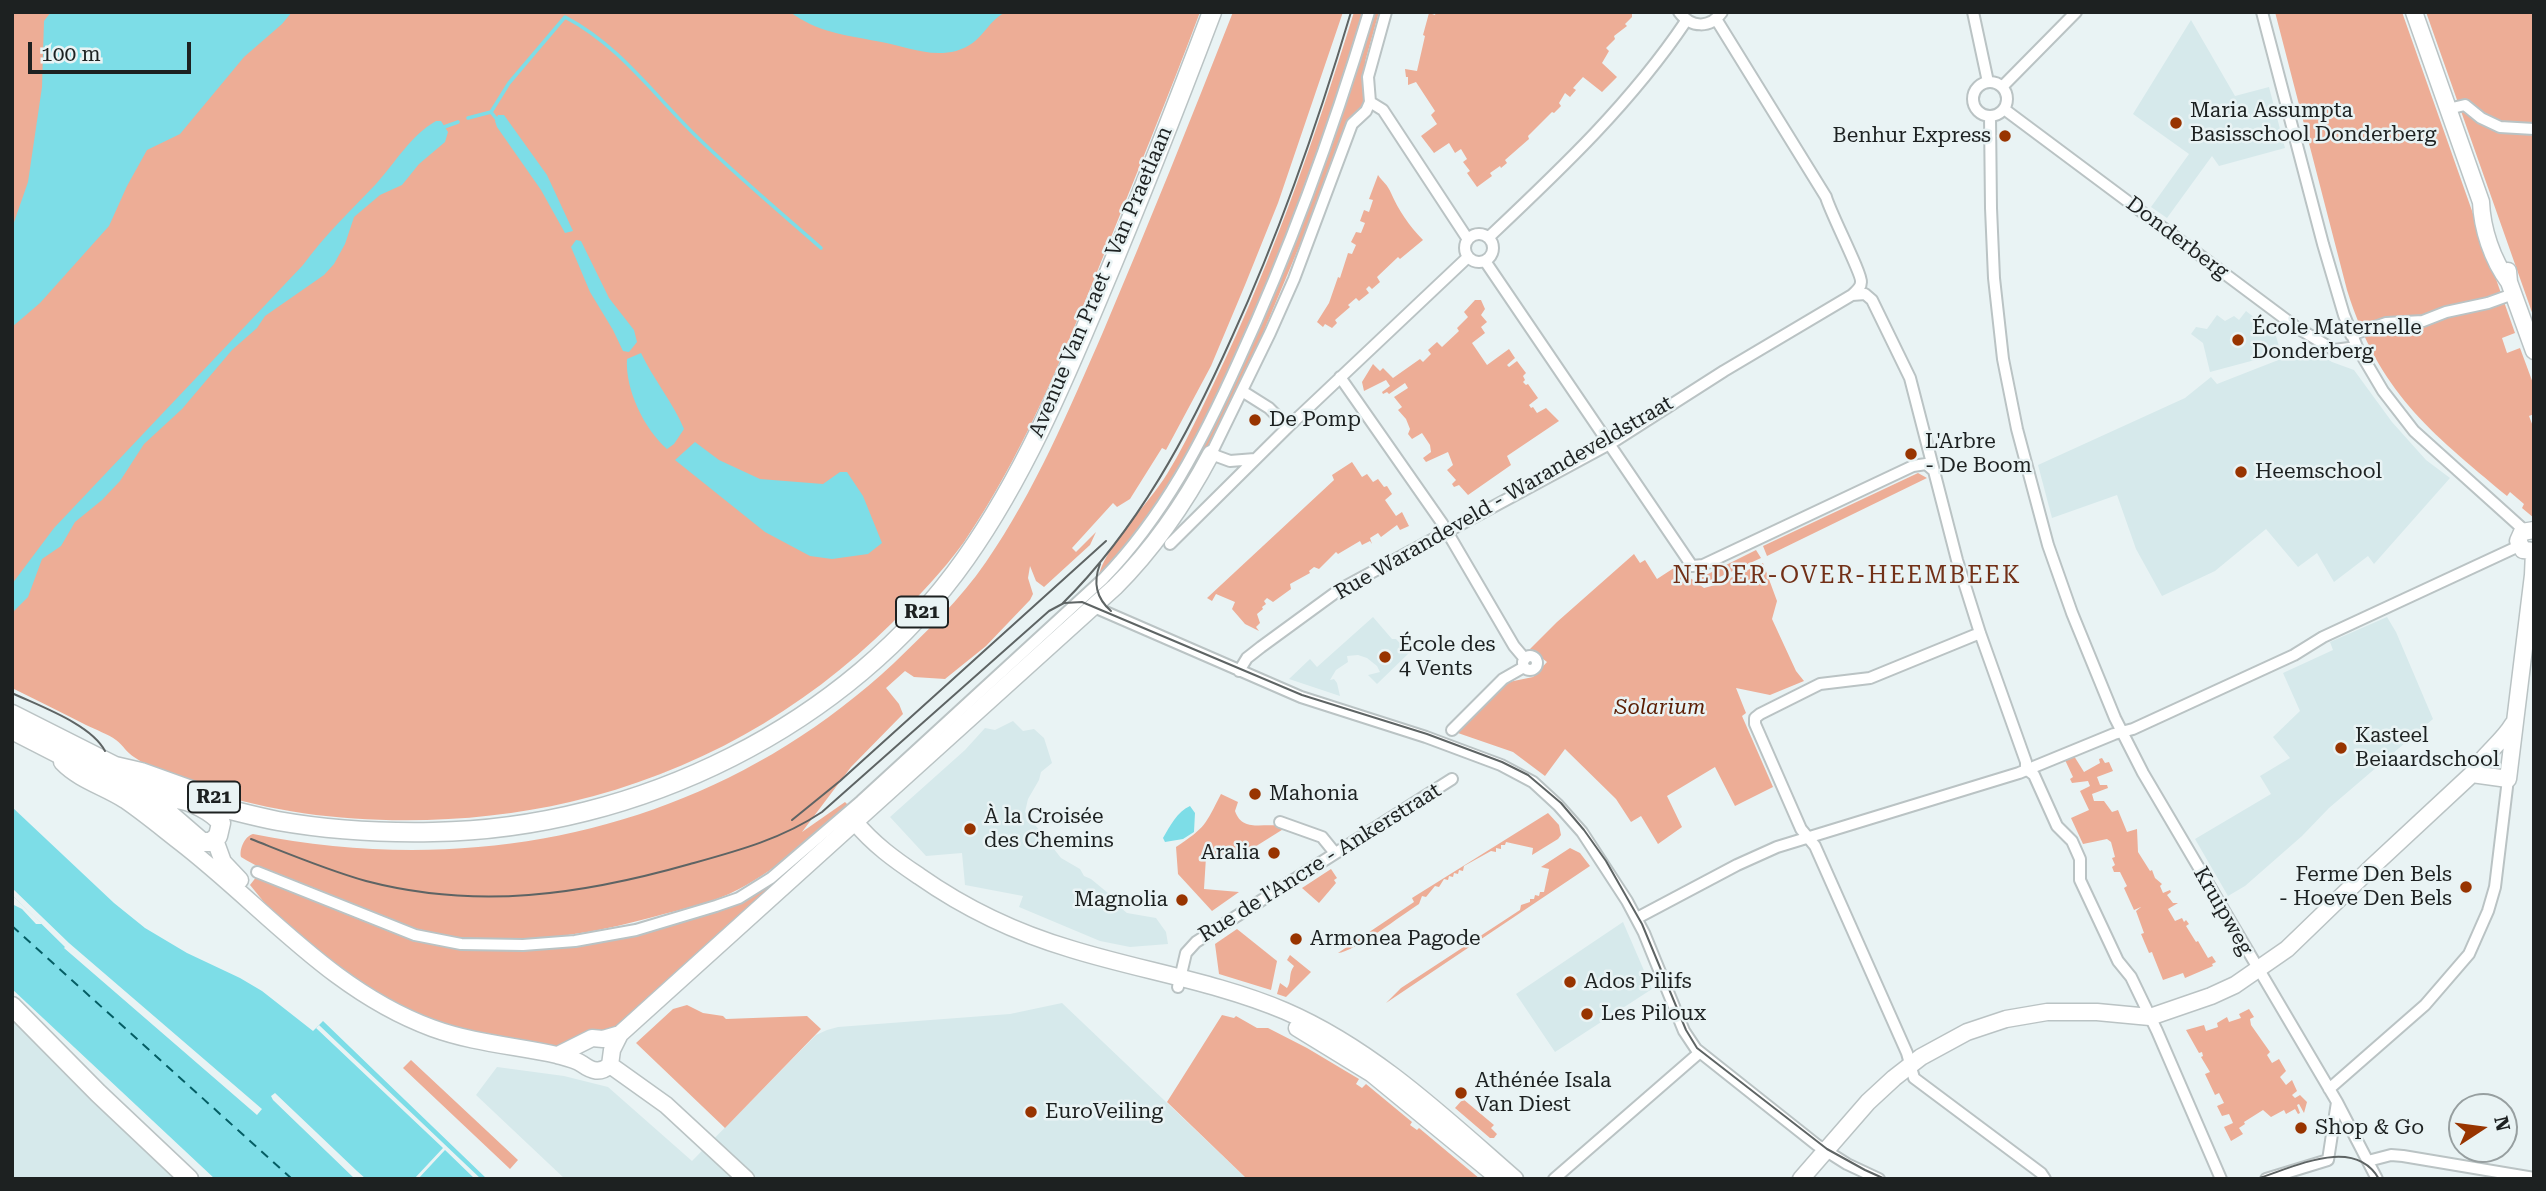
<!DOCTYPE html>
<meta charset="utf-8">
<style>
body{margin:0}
#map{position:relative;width:2546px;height:1191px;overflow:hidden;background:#e9f3f4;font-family:"Roboto Serif",serif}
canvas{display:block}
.frame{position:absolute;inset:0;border:14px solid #1d2121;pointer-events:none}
.north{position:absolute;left:2448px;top:1093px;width:70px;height:70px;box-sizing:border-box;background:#e9f3f4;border:2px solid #979fa0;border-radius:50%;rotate:77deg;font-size:19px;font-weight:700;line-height:28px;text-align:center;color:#1d2121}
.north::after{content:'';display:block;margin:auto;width:24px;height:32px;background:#983400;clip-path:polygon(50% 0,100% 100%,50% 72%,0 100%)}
.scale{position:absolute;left:28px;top:42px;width:163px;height:32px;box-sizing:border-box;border:4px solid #1d2121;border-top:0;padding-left:9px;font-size:21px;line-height:24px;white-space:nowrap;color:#1d2121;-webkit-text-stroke:5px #e9f3f4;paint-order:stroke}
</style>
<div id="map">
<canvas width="2546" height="1191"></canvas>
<div class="frame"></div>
<div class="north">N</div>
<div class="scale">100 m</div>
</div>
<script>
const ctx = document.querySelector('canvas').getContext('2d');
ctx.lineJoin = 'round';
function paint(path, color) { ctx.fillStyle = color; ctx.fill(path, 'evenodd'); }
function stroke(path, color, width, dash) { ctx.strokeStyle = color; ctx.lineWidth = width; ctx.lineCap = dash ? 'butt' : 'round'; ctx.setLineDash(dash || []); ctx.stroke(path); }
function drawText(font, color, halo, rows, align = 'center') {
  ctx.font = font + ' "Roboto Serif",serif'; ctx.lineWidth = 5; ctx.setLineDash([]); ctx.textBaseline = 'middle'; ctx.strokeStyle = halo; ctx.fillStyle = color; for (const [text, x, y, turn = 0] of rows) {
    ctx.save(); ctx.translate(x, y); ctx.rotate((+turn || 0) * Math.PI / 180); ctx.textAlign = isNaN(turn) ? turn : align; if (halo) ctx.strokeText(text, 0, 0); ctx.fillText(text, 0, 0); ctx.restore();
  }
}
paint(new Path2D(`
 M2191,20L2235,96L2269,87L2285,148L2219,166L2212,156L2167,218L2151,207L2189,154L2133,114Z
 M2246,311L2265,326L2272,323L2281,353L2210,372L2203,343L2191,334L2196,327L2207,329L2217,315L2225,321L2234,316L2239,320Z
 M2309,348L2332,362L2354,370L2392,422L2426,460L2450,478L2374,564L2368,556L2334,582L2317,553L2298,567L2266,529L2215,571L2162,596L2136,549L2117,495L2052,518L2038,465L2185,398L2211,377L2217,384Z
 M1373,617L1392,639H1396L1409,653L1377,684L1368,675L1380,672L1377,666L1367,658L1358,655L1347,656L1348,662L1336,670L1330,680L1334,679L1337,683L1340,696L1289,679L1310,659L1317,667Z
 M2387,617L2396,632L2433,719L2329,808L2302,836L2245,886L2228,896L2195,839L2271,794L2260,776L2290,758L2273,737L2300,711L2283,673L2333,650L2330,642Z
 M1013,721L1023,731L1034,729L1044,738L1052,763L1041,772L1039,780L1028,799L1025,812L1061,858L1080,869L1084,876L1091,879L1108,893L1109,898L1127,913L1156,918L1166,932L1168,944L1130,947L1100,941L1019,907L1023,896L965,885L962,853L926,856L890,817L965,750L985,728L995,730Z
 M1623,922L1652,989L1555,1052L1516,994Z
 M1062,1003L1247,1179H565L476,1095L497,1067L564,1076L608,1087L692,1161L816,1035L827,1030L838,1027L1010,1014Z
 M12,1017L184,1179H12Z`), '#d6e9eb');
paint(new Path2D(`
 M12,12H1200C1168,98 1133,182 1099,267C1061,361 1021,458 964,542C943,571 917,598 892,623C802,712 694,773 570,802C460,828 317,828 209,791C183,782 157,773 134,757C127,753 123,745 116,740C108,734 96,730 86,725C62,713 37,700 12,688Z
 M1233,12H1343L1278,203L1245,285L1211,366L1166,450L1162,448L1130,499L1117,507L1113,503L1072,548L1076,552L1096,532L1090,545L1044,587L1036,581L1030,566L1028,578L1033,594L1030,600L986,646L945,679L914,677L905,671L886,688L899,704L903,714L851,767L802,832L845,802L849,806C813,835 780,868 739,889C713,903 682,909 653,917C599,932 531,944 475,939C404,933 302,893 241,857C239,849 245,836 253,834C486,880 718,827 894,663C927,631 960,600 986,562C1035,491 1069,410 1103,332C1148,226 1191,119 1233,12Z
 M1354,12H1365L1339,96L1284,249L1219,396L1163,500L1098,580C1102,548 1149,504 1167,474C1180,453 1191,430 1202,408C1265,281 1312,148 1354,12Z
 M1372,12H1379L1365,62L1368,64L1364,104L1345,137L1340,139L1304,235L1265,328L1269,330L1206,451L1174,506L1111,583L1108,581L1226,397Z
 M1436,12H1632V17L1625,24L1627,26L1614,36L1615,39L1606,48L1609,51L1602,63L1617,77L1602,92L1583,77L1573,88L1576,90L1570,97L1565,93L1559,103L1561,106L1554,113L1552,112L1528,136L1529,139L1505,160L1507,163L1501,168L1500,166L1490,173L1492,176L1477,187L1467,173L1470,171L1463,162L1467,159L1461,149L1455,153L1449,143L1434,153L1421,136L1437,124L1431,115L1435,111L1416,82L1408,85V77H1406L1405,69L1417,71L1425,36L1423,35L1429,13L1435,15Z
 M2275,12H2402L2515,333L2502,338L2507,353L2520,348L2534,386V414L2529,416L2534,429V518L2522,508L2524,504L2510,492L2507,496C2428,430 2379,392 2347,290Z
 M2426,12H2534V318Z
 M1378,175C1382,181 1388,185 1391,193C1398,209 1409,226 1423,240L1400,259L1398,257L1377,277L1380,282L1372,289L1369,286L1366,289L1369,293L1359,301L1356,298L1348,305L1350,307L1335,320L1337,323L1332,328L1325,324L1323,327L1317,322L1329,303L1338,277L1340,278L1348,253L1352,254L1356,245L1351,242L1356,232L1361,233L1365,223L1360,221L1364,210L1369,212L1373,200L1369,199Z
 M1475,300H1481L1485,309L1481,315L1487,322L1481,327L1485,333L1472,343L1487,365L1509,349L1515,358L1507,365L1509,367L1517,361L1526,373L1523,376L1525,380L1523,382L1526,385L1528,384L1538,398L1529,405L1531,408L1533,407L1537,413L1546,408L1559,421L1507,456L1511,465L1468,495L1459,485L1454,487L1452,484L1456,480L1447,470L1453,465L1448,452L1426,462L1423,458L1431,452L1430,445L1422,433L1412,439L1408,434L1410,429L1406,419L1398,410L1402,407L1394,397L1408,388L1405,383L1389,394L1387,392L1383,394L1382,392L1390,386L1386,380L1364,391L1362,382L1373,364L1380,371L1383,368L1393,378L1420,359L1423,362L1431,354L1428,350L1437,342L1442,347L1459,331L1457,328L1468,317L1464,312Z
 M1352,462L1362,477L1367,474L1373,482L1378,479L1384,487L1387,486L1392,494L1385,500L1396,516L1402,512L1409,526L1400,530L1397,525L1381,537L1378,533L1370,538L1372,544L1370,541L1362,545L1360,541L1338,554L1336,552L1319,569L1314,567L1309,571L1310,573L1290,584L1291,589L1273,602L1267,598L1264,601L1266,604L1262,607L1263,609L1257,614L1260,623L1256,627L1259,631L1245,624L1232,609L1235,602L1216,594L1212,601L1207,598L1334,480L1332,475Z
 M1918,473L1927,478L1767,556L1763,546Z
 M1756,550L1761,558L1713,580L1703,582L1698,579Z
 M1634,554L1640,563L1645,560L1657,579L1677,566L1682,572L1704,588L1715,585L1763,563L1777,601L1772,619L1796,671L1804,681L1770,695L1736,688L1746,713L1742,716L1773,787L1735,806L1715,767L1667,796L1682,827L1658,844L1641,816L1631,822L1616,799L1565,749L1545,776L1513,752L1455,732L1504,683L1533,677L1547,662L1530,649L1557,622Z
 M2074,756L2084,772L2100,763L2099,759L2102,758L2105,763L2109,762L2113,771L2097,777L2100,785H2107L2108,788L2092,794L2094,801H2104L2112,812L2118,810L2127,832L2137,829L2138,852L2150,871L2152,870L2155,878L2162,884L2160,886L2163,893L2170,890L2171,892L2167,895L2173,903H2178L2168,909L2175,921L2182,918L2184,922L2186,920L2189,924L2186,926L2196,942L2198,941L2208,958L2212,956L2216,962L2212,964L2213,966L2185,978L2183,973L2163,980L2153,955L2152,952L2149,953L2141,934L2144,933L2136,911L2141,907L2134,910L2124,888L2127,886L2120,872H2114L2112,867L2115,865L2112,858L2115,857L2111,842L2107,839L2083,844L2071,818L2089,810L2080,791L2090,786L2088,781L2072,783L2070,779L2073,777L2065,760Z
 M1221,794L1238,802L1235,811C1243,835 1268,820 1285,828L1234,860L1206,857L1204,889L1239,892L1212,911L1178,874L1176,847C1206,827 1205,825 1221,794Z
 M856,813L616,1030L564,1045L543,1048L433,1023L357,984L277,918L250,885L257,876L345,913L414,938L502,949L717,910Z
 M1548,813L1559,825L1561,835L1558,839L1532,855L1533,848L1506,842L1505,845H1501V849L1496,848V852L1491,851L1464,866L1463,871L1459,870L1458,874L1454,873L1453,877L1449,876L1448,880L1444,879L1439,887L1435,886L1426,897L1422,896L1419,904C1403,914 1354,952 1338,953L1414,902L1412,898Z
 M1570,848L1580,853L1590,866L1386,1003L1401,988L1520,910L1521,905L1530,902V899H1534L1535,895L1539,896L1540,892H1544L1549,869L1541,867Z
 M1331,869L1337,878L1334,880L1336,883L1319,903L1302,888Z
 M1237,929L1277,961L1271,990L1219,974L1215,944Z
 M1290,955L1311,972L1286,997L1277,994L1280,983L1287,988C1292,981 1288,974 1294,966L1287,960Z
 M687,1005L703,1013L723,1016L726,1019L807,1016L821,1029L725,1128L636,1043L673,1009Z
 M2249,1009L2254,1017L2250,1019L2251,1025L2270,1052L2267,1055L2272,1063L2279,1059L2286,1071L2280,1077L2286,1085L2292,1080L2297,1091L2292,1095L2295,1098L2300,1095L2307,1102L2304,1113L2299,1104L2297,1105L2300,1113L2298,1114L2295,1109L2286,1114L2284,1110L2271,1117L2263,1110L2244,1122L2245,1124L2239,1128L2243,1134L2231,1141L2224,1127L2233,1123L2229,1114L2222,1116L2217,1106L2224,1103L2219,1093L2215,1095L2205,1074L2210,1072L2201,1057L2203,1056L2202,1052L2199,1053L2186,1030L2204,1025L2206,1031L2218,1027L2217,1023L2227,1017L2229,1022L2241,1018L2239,1014Z
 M1222,1015L1234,1018L1236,1016L1257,1028H1268L1307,1048L1359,1079L1356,1084L1362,1088L1366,1084L1412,1122L1410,1125L1417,1130L1419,1128L1480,1179H1247L1167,1102Z
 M411,1060L518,1160L510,1169L403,1068Z
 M1463,1099L1494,1125L1491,1128L1497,1134L1494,1138H1490L1455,1108Z`), '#edad96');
paint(new Path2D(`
 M51,12H292L282,24L244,57L180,134L147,150L127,186L109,226L40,303L12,327V228L28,182L42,87L44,21Z
 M790,12H1006C985,22 984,43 956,51C928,58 903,45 876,41C845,35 817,32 790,12Z
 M498,115H504L547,175L573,231L565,233L541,190L497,127L495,121Z
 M436,121H441L448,132L445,142L419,164L402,185L380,195L354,217L345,244L334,264L324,275L265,316L257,328L232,350L182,409L144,444L120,481L102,500L75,522L61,546L42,559L28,597L12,613V584L54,528L303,265C325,235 351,210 376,184C396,162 410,136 436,121Z
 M576,240L581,241L609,298L634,330L637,342L629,352L623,351L613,330L590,292L571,247Z
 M641,353C653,379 673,402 684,429L674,444L667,449C644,429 625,389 627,359Z
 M695,442L719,460L760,479L823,484L840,472H847L863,496L882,543L868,554L832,559L810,556L765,532L675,460Z
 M1190,806L1195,813L1194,832L1183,839L1165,842L1163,838C1170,826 1177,812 1190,806Z
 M12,807L114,903L145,928L187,953L240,978L262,991L313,1031L323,1021L487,1179H215L12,989V904L22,909L36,924H42L12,895Z`), '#7ddde7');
paint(new Path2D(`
 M12,888L69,943L262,1109L257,1115L64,948L65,947L12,895Z
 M319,1025L481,1179H475L445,1150L418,1179H414L443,1148L316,1028Z
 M275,1093L357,1171L366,1179H355L273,1100L271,1096Z`), '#e9f3f4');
stroke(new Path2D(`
 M491,112L509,83L565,17C619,45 654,95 696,136C736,175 779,211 821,248
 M468,118L491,112L499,122
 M444,127L458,122`), '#7ddde7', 3.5);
stroke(new Path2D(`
 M12,926L292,1179`), '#045d64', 2, [9, 7]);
const street = new Path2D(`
 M1679,12C1691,28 1710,29 1722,12
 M1973,12L1988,82
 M2262,12L2323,244L2344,315L2357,347L2383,391L2414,431L2524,530
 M1973 99a17 17 0 1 1 34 0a17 17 0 1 1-34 0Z
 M2002,87L2076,12
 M1370,102L1383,110L1467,238
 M2004,109L2296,327L2334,350L2357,347
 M2448,109L2465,105L2481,118L2500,127L2534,129
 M1990,116L1991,208L1994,278L2003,359L2017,429L2048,545L2072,613L2115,718L2143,773L2337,1102L2377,1179
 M1465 248a14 14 0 1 1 28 0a14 14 0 1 1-28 0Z
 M1489,237C1561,169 1631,103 1686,21
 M1485,261L1692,566L1703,565L1913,466L1926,464L1933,470
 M1852,295L1865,294L1872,300L1910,378L1957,560L1980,633L2026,762V769
 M2351,335L2386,323L2423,321L2446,312L2488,303L2513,294
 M1340,377L1442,523L1514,646L1525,659
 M1242,391L1269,408L1288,427
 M1255,459L1230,461L1211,454L1270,333L1294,279L1352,124L1366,111L1370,102L1368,77L1386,12
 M1170,544L1288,427L1468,257
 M1094,607L1301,697L1426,737L1501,765L1533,782L1558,805L1582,832L1627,901L1644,933L1684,1031L1696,1049L1817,1145L1847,1164L1879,1179
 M1980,633L1870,678L1820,684L1760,714L1755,718V724L1801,829L1815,846L1907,1053L1914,1078L2041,1173L2045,1179
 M1523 663a7 7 0 1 1 14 0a7 7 0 1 1-14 0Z
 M1239,671L1247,658L1261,647L1339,590L1613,442L1724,371L1852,295C1856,291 1861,288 1861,282C1862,274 1830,212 1826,197L1716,19
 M1452,730L1503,679L1524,667
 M2026,769L2034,775L2057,826L2072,841L2080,859V880L2118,961L2131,977L2157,1031L2221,1179
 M1280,822L1322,837L1335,853
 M257,872L415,935L461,944L523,945L575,941L636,930L716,906L739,898L771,878L861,801L1103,579C1164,516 1203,440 1239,360C1291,247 1333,131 1369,12
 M1637,918L1737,865L1777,847L2019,773L2114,734L2133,729L2294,655L2323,637L2519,546
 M1178,987L1186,953L1196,942L1452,779
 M2329,1089L2425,1005L2469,954L2488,911L2495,887L2508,779
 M2368,1161L2391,1155L2403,1156L2534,1178
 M1554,1179L1699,1053
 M2266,1179L2328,1160L2337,1102`);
const secondary = new Path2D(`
 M2414,12L2481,202C2482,228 2492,260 2509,282
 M2508,271L2509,282L2534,351
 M2534,530L2522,532L2518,541L2523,550L2534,551
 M62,762C79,780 105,787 125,800C144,813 162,828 180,842C263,906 331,991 432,1028C473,1043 516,1046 557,1055C564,1057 577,1060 582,1064C592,1071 600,1074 610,1065L612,1050L620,1034L1115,587C1154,548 1185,503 1211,454
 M2472,774L2508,779L2533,575L2534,551
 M855,822C873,844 895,860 919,876C966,909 1017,933 1071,949C1142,971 1217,982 1285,1011C1373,1049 1444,1117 1515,1179
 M215,840L223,862L240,880
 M1297,1028L1372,1074L1495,1175
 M558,1055L592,1038L603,1039L620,1034
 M610,1065L666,1105L746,1179
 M1801,1179L1868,1102L1894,1078L1921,1057L1967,1032L2006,1019L2047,1012H2097L2150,1017L2211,996L2235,985L2287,949L2373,866L2472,774C2482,755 2502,743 2513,724`);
const primary = new Path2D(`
 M12,714L115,766L141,772L205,795
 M12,730L135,793L172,816L202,842H211L218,836L221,823C213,812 190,800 176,799L115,766
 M184,800C216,805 246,815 278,821C329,830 381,833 433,832C637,829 848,726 966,558C1023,477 1062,385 1100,294C1139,201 1176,107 1212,12
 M12,1006L98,1093L189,1179`);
stroke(street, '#bac3c4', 14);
stroke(secondary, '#bac3c4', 19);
stroke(primary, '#bac3c4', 21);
stroke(street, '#fff', 10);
stroke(secondary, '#fff', 16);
stroke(primary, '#fff', 18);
stroke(new Path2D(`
 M1100,564C1093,582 1096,598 1111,611
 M1062,604C1138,529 1189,433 1232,337C1280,232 1318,123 1351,12
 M12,693C39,706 91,724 105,751
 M792,820L840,781L1106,541
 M251,839C289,854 327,870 366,881C477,910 581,895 690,864C737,851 782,839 822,812L1049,611L1064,603L1082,602L1302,695L1427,734L1502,762L1528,775L1561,803L1584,830L1606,861L1642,924L1686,1030L1697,1048L1827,1149L1865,1170L1885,1179
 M2256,1179C2293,1168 2354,1135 2379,1179`), '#5e6464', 2);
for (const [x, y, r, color] of [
 [2176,123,7,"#983400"],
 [2005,136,7,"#983400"],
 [2238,340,7,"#983400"],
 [1255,420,7,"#983400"],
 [1911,454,7,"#983400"],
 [2241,472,7,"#983400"],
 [1385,657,7,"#983400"],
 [2341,748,7,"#983400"],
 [1255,794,7,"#983400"],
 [970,829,7,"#983400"],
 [1274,853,7,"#983400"],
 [2466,887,7,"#983400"],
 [1182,900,7,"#983400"],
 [1296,939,7,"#983400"],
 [1570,982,7,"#983400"],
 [1587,1014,7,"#983400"],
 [1461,1093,7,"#983400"],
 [1031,1112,7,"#983400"],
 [2301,1128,7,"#983400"]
]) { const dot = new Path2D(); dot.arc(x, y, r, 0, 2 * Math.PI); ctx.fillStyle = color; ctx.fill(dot); stroke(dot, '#e9f3f4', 2.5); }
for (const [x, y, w] of [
 [922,612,52],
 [214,797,52]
]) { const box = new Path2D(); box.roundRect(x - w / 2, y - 15.5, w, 31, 5); ctx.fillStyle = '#e9f3f4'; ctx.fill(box); stroke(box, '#1d2121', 2); }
drawText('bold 19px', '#1d2121', null, [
 ["R21",922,612],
 ["R21",214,797]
]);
drawText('21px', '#1d2121', '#e9f3f4', [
 ["Maria Assumpta",2190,111],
 ["Basisschool Donderberg",2190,135],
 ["Benhur Express",1991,136,"right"],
 ["École Maternelle",2252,328],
 ["Donderberg",2252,352],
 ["De Pomp",1269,420],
 ["L'Arbre",1925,442],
 ["- De Boom",1925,466],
 ["Heemschool",2255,472],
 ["École des",1399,645],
 ["4 Vents",1399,669],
 ["Kasteel",2355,736],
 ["Beiaardschool",2355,760],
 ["Mahonia",1269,794],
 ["À la Croisée",984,817],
 ["des Chemins",984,841],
 ["Aralia",1260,853,"right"],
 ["Ferme Den Bels",2452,875,"right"],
 ["- Hoeve Den Bels",2452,899,"right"],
 ["Magnolia",1168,900,"right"],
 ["Armonea Pagode",1310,939],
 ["Ados Pilifs",1584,982],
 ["Les Piloux",1601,1014],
 ["Athénée Isala",1475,1081],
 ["Van Diest",1475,1105],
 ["EuroVeiling",1045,1112],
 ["Shop & Go",2315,1128]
], 'left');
drawText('21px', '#1d2121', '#e9f3f4', [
 ["Donderberg",2177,238,37],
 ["Avenue Van Praet - Van Praetlaan",1101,282,-67],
 ["Rue Warandeveld - Warandeveldstraat",1504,498,-30],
 ["Rue de l'Ancre - Ankerstraat",1320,863,-32],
 ["Kruipweg",2223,911,60]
]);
drawText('italic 21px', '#5b1d03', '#e9f3f4', [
 ["Solarium",1660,708]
]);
ctx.letterSpacing = '2px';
drawText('24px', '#723017', '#e9f3f4', [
 ["NEDER-OVER-HEEMBEEK",1847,576]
]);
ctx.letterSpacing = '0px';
</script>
